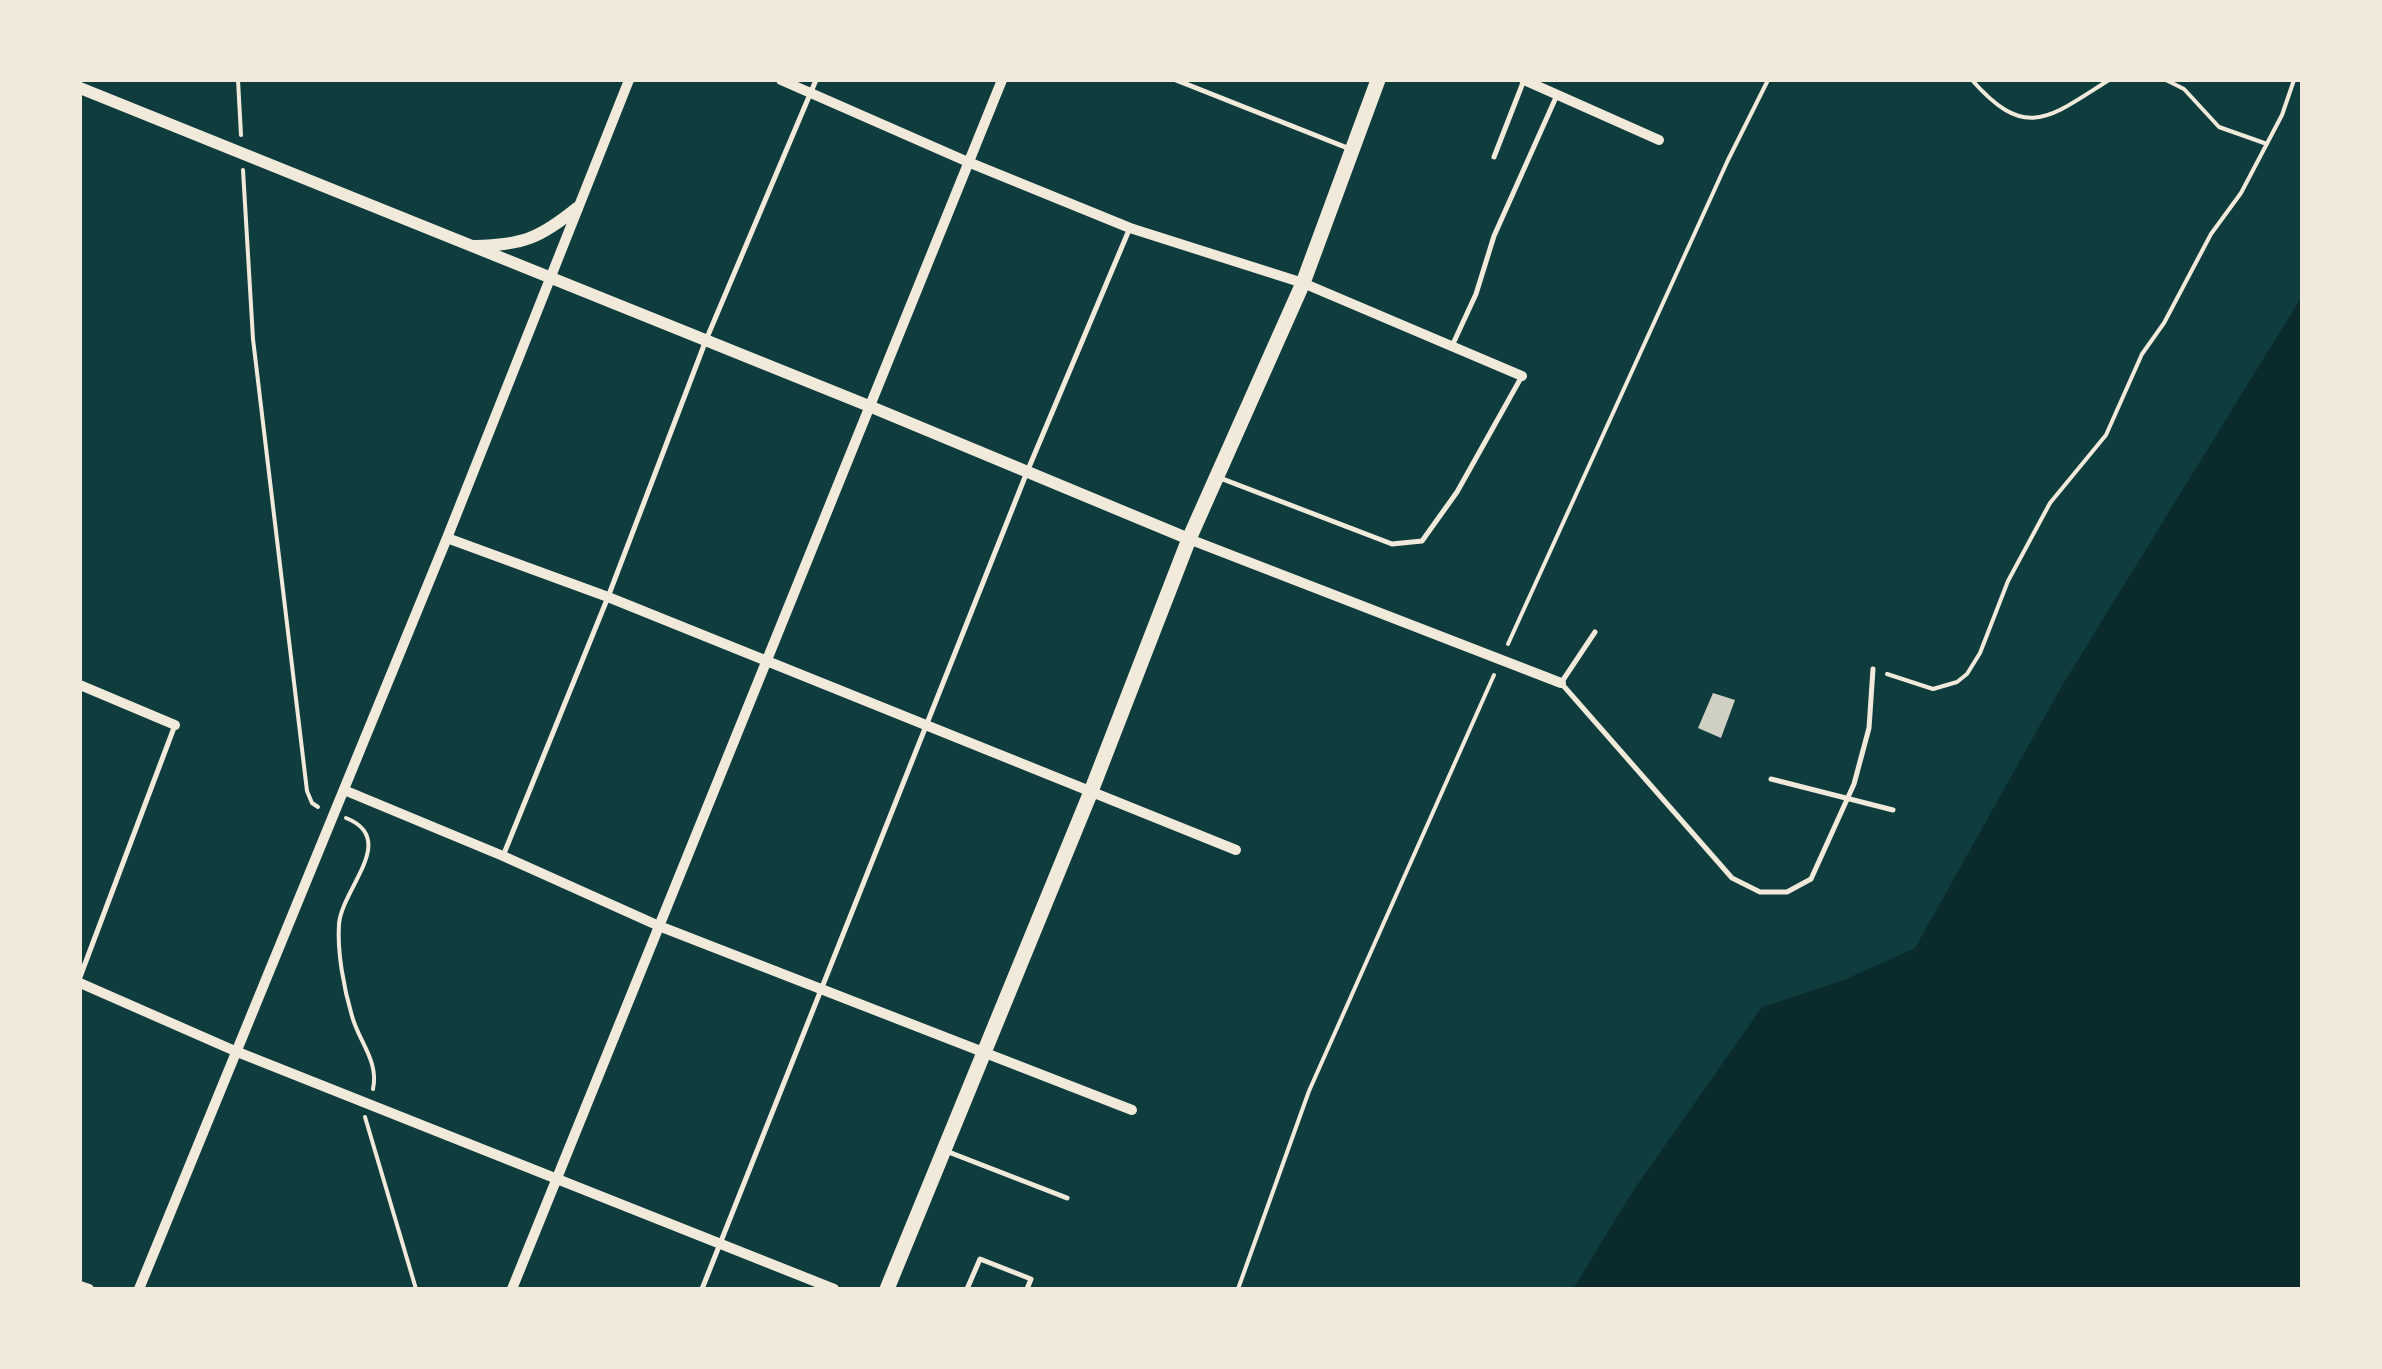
<!DOCTYPE html>
<style>
body{margin:0}
#map{position:relative;width:2382px;height:1369px;overflow:hidden;background:#0f3d3e;font-family:"PT Sans",sans-serif}
canvas{display:block}
.frame{position:absolute;inset:0;border:82px solid #f1e9da;pointer-events:none}
</style>
<div id="map">
<canvas width="2382" height="1369"></canvas>
<div class="frame"></div>
</div>
<script>
const ctx = document.querySelector('canvas').getContext('2d');
ctx.lineJoin = 'round';
function paint(path, color) { ctx.fillStyle = color; ctx.fill(path, 'evenodd'); }
function stroke(path, color, width, dash) { ctx.strokeStyle = color; ctx.lineWidth = width; ctx.lineCap = dash ? 'butt' : 'round'; ctx.setLineDash(dash || []); ctx.stroke(path); }
paint(new Path2D(`
 M2302,296V1289H1573L1631,1194L1762,1007L1846,979L1915,948L2063,684Z`), '#0a2a2b');
paint(new Path2D(`
 M1713,693L1735,700L1721,738L1698,728Z`), '#cfcfc3');
stroke(new Path2D(`
 M238,80L241,135
 M1972,80C2026,142 2050,117 2109,80
 M2166,80L2184,89L2219,127L2267,144
 M243,170L253,339L307,791L312,803L318,807
 M1508,644L1728,160L1768,80
 M1887,674L1933,689L1957,682L1967,674L1980,653L2008,581L2050,503L2106,435L2142,354L2164,323L2211,234L2241,193L2282,115L2294,80
 M346,818C399,839 342,888 339,924C337,952 344,989 352,1016C359,1042 379,1061 373,1089
 M365,1117L416,1289
 M1238,1289L1309,1091L1494,675`), '#f1e9da', 4);
stroke(new Path2D(`
 M1176,80L1350,149
 M1494,157L1524,80
 M1452,346L1476,294L1494,236L1557,95
 M1220,478L1392,544L1422,541L1457,492L1522,376
 M1595,632L1561,683L1732,878L1760,892H1787L1811,879L1854,784L1869,728L1873,669
 M1771,779L1893,810
 M503,856L608,597L706,340L816,80
 M80,977L175,725
 M946,1151L1067,1198
 M702,1289L1027,472L1129,230
 M967,1289L980,1259L1031,1279L1027,1289`), '#f1e9da', 5);
stroke(new Path2D(`
 M781,80L968,162L1130,228L1303,283L1522,376
 M1524,80L1659,140
 M447,538L608,597L1236,850
 M1189,539L1561,683
 M80,685L175,725
 M344,790L503,856L659,926L1132,1110
 M80,983L235,1051L834,1289
 M80,1286L89,1289
 M139,1289L447,538L629,80
 M512,1289L1002,80`), '#f1e9da', 10);
stroke(new Path2D(`
 M80,88L869,406L1189,539
 M475,246C523,245 540,238 577,208`), '#f1e9da', 12);
stroke(new Path2D(`
 M887,1289L1090,794L1189,539L1303,283L1378,80`), '#f1e9da', 15);
</script>
